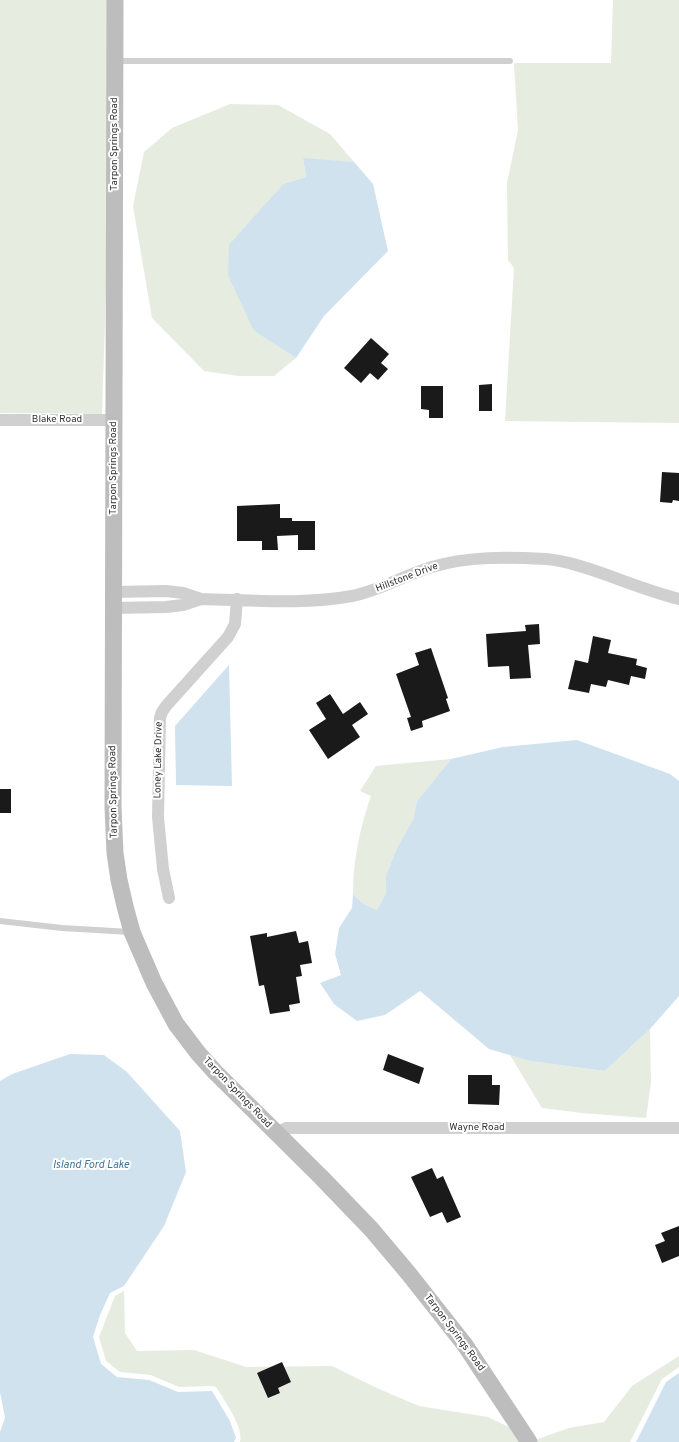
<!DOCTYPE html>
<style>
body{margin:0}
canvas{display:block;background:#fff}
</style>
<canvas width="679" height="1442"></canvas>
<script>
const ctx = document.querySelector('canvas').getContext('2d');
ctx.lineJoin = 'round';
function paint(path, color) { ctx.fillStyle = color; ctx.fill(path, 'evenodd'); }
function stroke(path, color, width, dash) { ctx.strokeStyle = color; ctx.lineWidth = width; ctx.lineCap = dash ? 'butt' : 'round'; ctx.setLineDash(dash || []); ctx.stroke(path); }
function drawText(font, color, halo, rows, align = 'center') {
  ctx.font = font + ' Overpass,sans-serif'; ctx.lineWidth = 4; ctx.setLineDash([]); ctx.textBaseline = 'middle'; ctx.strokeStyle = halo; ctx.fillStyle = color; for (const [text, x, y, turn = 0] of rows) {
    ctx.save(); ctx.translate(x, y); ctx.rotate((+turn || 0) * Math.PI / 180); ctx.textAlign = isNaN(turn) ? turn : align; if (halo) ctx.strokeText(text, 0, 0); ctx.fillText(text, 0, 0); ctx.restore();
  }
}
paint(new Path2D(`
 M0,0H109L108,227L102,414L0,413Z
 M613,0H679V423L505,421L514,268L508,260L507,183L518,130L514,63H611Z
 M230,104L278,105L330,134L354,162L303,159L306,177L283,184L269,200L254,331L296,358L274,376H239L204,371L152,318L133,206L144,152L172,128Z
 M451,759L417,801L413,820L397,848L386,875V893L377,910L362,903L353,894C353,860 360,828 371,796L360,791L376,766Z
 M650,1029L651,1083L646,1118L582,1113L542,1108L510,1055L530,1061L605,1071Z
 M124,1291L125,1333L137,1351L194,1350L246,1367L332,1366L379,1389L419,1406L488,1417L513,1429L521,1442H240C244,1427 224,1400 216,1387L212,1386L179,1387L151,1375L120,1372L106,1361L99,1337L115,1296Z
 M679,1356V1367L662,1379L630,1442H537L535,1440L569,1428L604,1422L632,1386Z`), '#e6ecdf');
paint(new Path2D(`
 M303,158L354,162L373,184L388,251L324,316L296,358L254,331L228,275L229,245L283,184L306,177Z
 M229,665L232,786L176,785L175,726Z
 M577,740L670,774L679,781V996L650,1029L605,1071L530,1061L489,1049L420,991L385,1015L357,1021L334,1004L320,983L341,975L335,954L339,928L352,908L353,894L362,903L377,910L386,893V875L397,848L413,820L417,801L451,759L503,747Z
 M70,1054L104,1055L127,1072L180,1131L186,1172L164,1226L124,1286L110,1293L100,1315L93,1337L101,1364L117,1377L149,1380L178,1392L212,1391L230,1421L236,1438L234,1442H0V1432L5,1418L0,1392V1081L12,1074Z
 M679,1373V1442H636L666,1382Z`), '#cfe2ee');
paint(new Path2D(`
 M371,338L389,354L381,363L388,369L378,380L370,373L361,383L344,368Z
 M492,384V411H479V385Z
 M421,386H443V418H429V410L421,409Z
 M662,472L679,473V501L673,500L672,503L660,502Z
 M280,504V518H292V521H315V550H298V535L277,536L278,550H262V541H237V506Z
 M539,624L540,644L528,645L531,678L510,679L509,666L488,667L486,634L526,631L525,625Z
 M593,636L611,640L608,653L637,659L636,665L647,668L645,679L631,676L629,685L608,680L606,687L591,684L589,693L568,689L575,660L588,663Z
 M431,648L448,698L446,699L450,711L422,721L423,727L411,731L407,718L411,717L396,674L419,665L415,653Z
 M330,694L343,714L360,702L368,714L352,725L360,737L328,759L309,730L326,719L316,703Z
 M0,789H11V813H0Z
 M296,931L299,943L308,941L312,963L300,965L302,976L296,977L300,1003L289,1005L290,1011L270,1014L264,985L259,986L250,936L267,933V937Z
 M388,1054L424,1068L419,1084L383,1070Z
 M468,1075H492V1085H500L499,1105L468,1104Z
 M432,1168L437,1179L443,1176L461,1217L447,1223L442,1212L430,1217L411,1177Z
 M679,1226V1256L662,1263L655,1245L665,1241L661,1233Z
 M282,1362L291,1382L278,1388L280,1393L268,1398L257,1373Z`), '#1a1a1a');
stroke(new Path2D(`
 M116,61H510
 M0,921L62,928L130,932`), '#d0d0d0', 6);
stroke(new Path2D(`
 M0,420H114
 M114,592L166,591L183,593L201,599C250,600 304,605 352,596C380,591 404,575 432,567C468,556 508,557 546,559C567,561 587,568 607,575C631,584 655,593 679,599
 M114,608L166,607L183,605L201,599
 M169,898L163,869L158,817L160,718L162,712L166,706L228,637L235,624L237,599
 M276,1133L286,1128H679`), '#d0d0d0', 12);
stroke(new Path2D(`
 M115,0L113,807L115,853L119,880L125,906L132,932L154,983L176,1024L198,1053L215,1072L321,1177L372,1230L409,1274L465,1345L529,1442`), '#bdbdbd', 17);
drawText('10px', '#333', '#fff', [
 ["Tarpon Springs Road",115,144,-90],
 ["Blake Road",57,420],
 ["Tarpon Springs Road",114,468,-90],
 ["Hillstone Drive",407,578,-21],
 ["Loney Lake Drive",159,760,-89],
 ["Tarpon Springs Road",114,792,-91],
 ["Tarpon Springs Road",237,1093,46],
 ["Wayne Road",477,1128],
 ["Tarpon Springs Road",454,1333,53]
]);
drawText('italic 11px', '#3f7597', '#fff', [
 ["Island Ford Lake",91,1166]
]);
</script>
